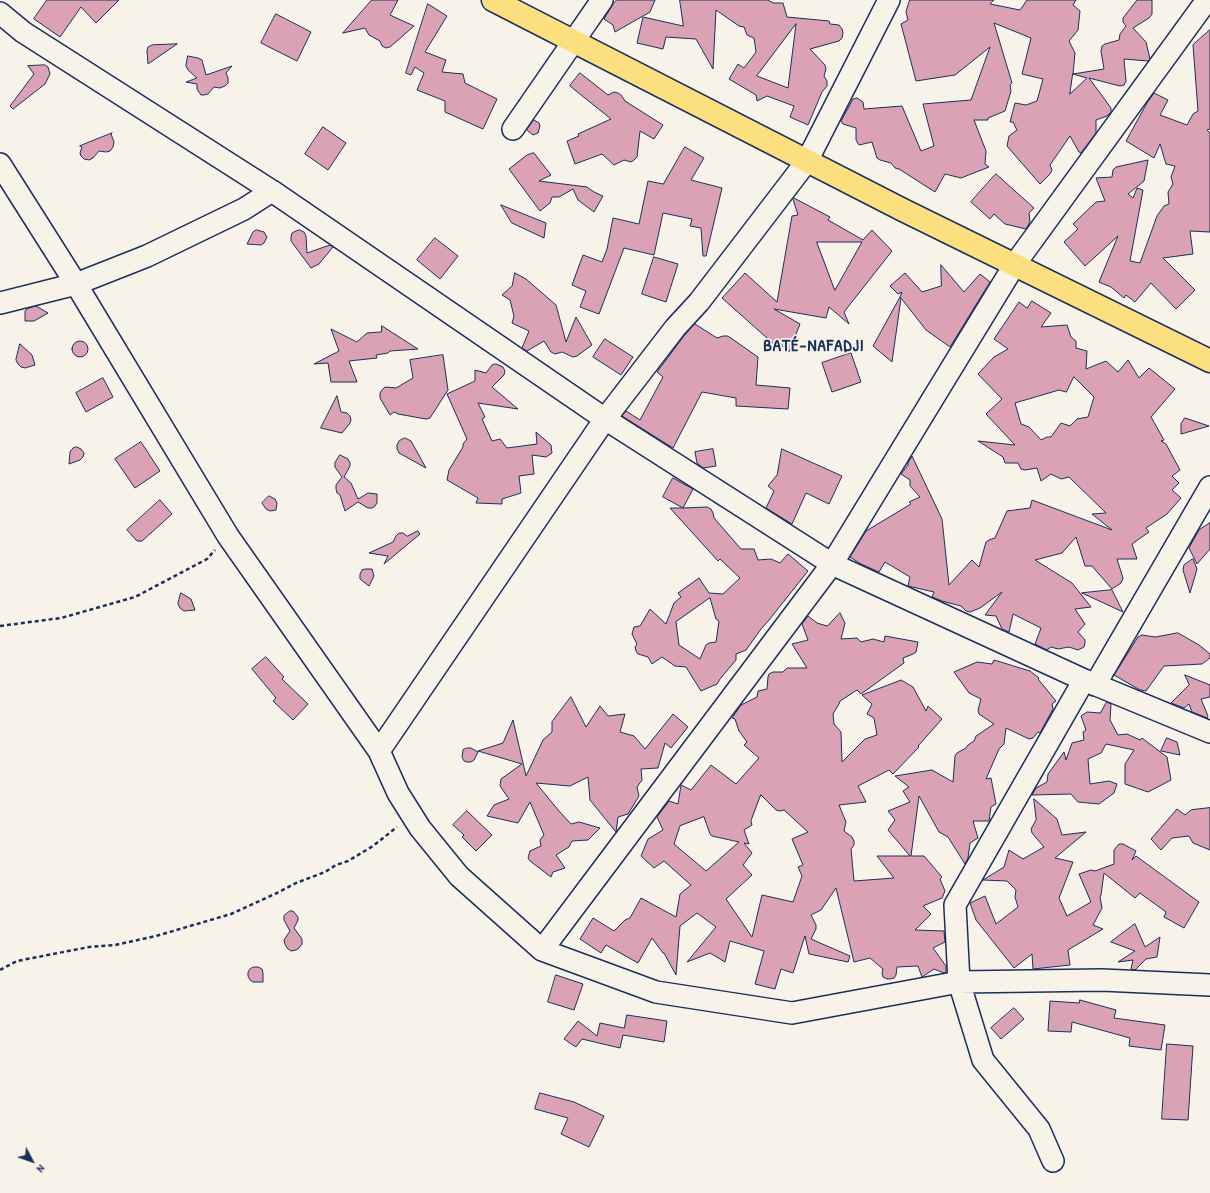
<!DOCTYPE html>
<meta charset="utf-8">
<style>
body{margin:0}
#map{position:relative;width:1210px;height:1193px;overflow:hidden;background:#f7f3e8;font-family:"Patrick Hand",sans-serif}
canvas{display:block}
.north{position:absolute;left:12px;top:1141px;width:40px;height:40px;-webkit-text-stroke:3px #f7f3e8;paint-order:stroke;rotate:131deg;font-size:11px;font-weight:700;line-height:16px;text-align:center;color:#1b2f5e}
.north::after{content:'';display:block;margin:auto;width:14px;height:18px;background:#1b2f5e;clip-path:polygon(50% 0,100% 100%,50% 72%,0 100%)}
</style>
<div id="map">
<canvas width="1210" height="1193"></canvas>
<div class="north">N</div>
</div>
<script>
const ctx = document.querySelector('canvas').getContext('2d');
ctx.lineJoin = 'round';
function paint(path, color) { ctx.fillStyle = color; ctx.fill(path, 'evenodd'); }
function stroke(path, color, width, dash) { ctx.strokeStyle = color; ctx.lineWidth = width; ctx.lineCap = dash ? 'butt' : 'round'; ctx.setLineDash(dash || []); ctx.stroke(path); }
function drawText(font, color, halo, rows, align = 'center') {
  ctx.font = font + ' "Patrick Hand",sans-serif'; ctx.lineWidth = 3.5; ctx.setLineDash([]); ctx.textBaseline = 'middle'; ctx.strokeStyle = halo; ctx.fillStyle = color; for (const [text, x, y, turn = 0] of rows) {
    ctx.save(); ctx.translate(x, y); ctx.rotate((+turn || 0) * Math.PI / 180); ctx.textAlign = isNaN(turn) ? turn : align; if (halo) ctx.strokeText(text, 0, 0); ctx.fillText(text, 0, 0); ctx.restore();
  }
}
const building = new Path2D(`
 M47,0H119L96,23L81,7L60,37L34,19Z
 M372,0H398L390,15L414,26L390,47L386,48L382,46L380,41L369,35L365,28L343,33Z
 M617,0H655L650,12L615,32L613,25L604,19L613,4Z
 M680,0H768L773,3H783L787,17L829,21L830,24L839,25L842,29L843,33L842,38L839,41L810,49L825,65L826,69L824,76L827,81V86L822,92L808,125L790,117L794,106L767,96L757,101L756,95L729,79L738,64L744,68L756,52L754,38L747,35L744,27L739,26L716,10L713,69L696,39L666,37L663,49L637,43L643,17L683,26ZM796,24L788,88L757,76Z
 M910,0H994L990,4L1020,10L1027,0H1076L1073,5L1080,11L1078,30L1069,41L1075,53L1073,74L1104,69L1101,51L1102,46L1105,44L1119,40L1120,34L1126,26L1123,22V18L1137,0H1152V14L1149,18L1133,28L1146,42L1150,59L1148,61L1124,59L1126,81L1124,85L1120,86L1089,78L1111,108V112L1107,116L1096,120V133L1081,153L1079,152L1070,136L1050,165L1052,170L1050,174L1040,184L1007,146L1009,136L1017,130L1013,122H1010L1015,103L1026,105L1037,101L1043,79L1022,74L1031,38L994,23L1012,83L1010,85L1011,91L1005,111L988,118V120H974L986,151L985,164L989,167L961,178L945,174L935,192L899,169L895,168L891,163L880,160L877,158L872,142L859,145L856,140V128L843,124L841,121L853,99L857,98L863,102L864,109L902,106L921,151L934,146L923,104L971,100L990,47L955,75L916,81L901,24L908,20L906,12ZM1073,74L1087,78L1070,94Z
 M428,4L447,16L425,52L446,60L442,72L463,74L465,83L497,99L483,129L445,112V101L417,90L424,73L415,67L411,75L406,73Z
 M276,14L311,32L297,61L261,43Z
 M1210,30V129L1207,130L1210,133V232L1190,231L1193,254L1163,258L1195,290L1176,309L1151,283L1135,302L1126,295L1124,298L1111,287L1099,282L1118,236L1085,266L1064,242L1078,229L1073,224L1096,202L1105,201L1096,178L1112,177L1113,170L1116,167L1148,160L1144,181L1128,194L1133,198L1137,188L1143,190L1130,261L1140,263L1157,216L1164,206L1169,204L1168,192L1173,184L1171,177L1175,166L1166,164L1160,144L1154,158L1126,141L1147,103L1154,93L1168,100L1160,115L1187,125L1193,114L1198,111L1193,45Z
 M177,44L148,64L147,51L148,47L152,45Z
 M188,56L198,58L202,60L206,75L232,66L226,73L228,78V83L225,86L220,88L214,87L208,94L204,95H201L197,89V84L186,82L197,78L188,70L186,66Z
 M45,65L48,67L50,74L45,84L13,109L10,106L34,74L28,66Z
 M580,73L608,95L614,92L618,93L621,95L625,101L663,125L654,139L640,131L637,157L634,160L631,162L624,160L614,165L602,154L575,164L567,141L579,136L578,134L611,119L570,86Z
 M534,120L539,123L540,126L538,133L533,135L527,130Z
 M323,127L346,143L328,170L305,154Z
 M112,133L111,134L114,142L113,147L110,151L106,152L99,151L93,158L89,160L84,159L81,156L80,153L82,147L80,146Z
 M685,147L704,158L691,180L722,188L706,256H703L701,228L690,226L692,219L663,213L654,255L624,248L599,314L580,307L586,291L572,285L583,255L602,262L607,249L613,218L639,224L648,181L663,184Z
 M534,153L551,175L539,181L587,187L594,192L603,196L594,212L578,200L573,189L559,197H552L550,203L540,211L509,169L527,155Z
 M996,174L1034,208L1029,213L1030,222L1026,229L1005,224L994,214L990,219L971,202Z
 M794,198L830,217L828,220L863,240L872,230L892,251L844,312L849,324L829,307L826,318L774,309L800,324L789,352L779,343L776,346L722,298L745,273L777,302L792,216L798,215L793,199ZM817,242H862L835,290Z
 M501,205L546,223L544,238L512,223Z
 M257,230L264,232L267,237L264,243L261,245L247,244L253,232Z
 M300,230L304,232L306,236L307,253L330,245L333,247L319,264L311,268L291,241V237L292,233L296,231Z
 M435,238L458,256L440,279L417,260Z
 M654,257L678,264L666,302L642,294Z
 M941,265L964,292L980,274L990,282L950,347L926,330L901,298L892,362L873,346L900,297L901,298L900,297L902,292L898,294L890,286L905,273L922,292L941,286Z
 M515,273L526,279L556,305L566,342L576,317L592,345L577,356L573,357L562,352L555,354L551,352L544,341L527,351L522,348L529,331L512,323L514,316L510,300L502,295L512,286Z
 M1032,301L1051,313L1041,327L1067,325L1071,337L1076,341V348L1087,351L1086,369L1106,361L1118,372L1128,360L1139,378L1149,368L1175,389L1151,417L1164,440L1161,441L1166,444L1180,470L1172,476L1179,483L1172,490L1181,498L1167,514L1146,528L1149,532L1132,544L1137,559H1117L1123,578L1121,583L1112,589L1092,566H1085L1076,537L1062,553L1035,560L1072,583L1091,607L1075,609L1085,624L1078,632L1085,640V643L1084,647L1078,650L1069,647L1058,649L1051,647L1047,650L1035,644L1041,628L1013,614L1009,632L1002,629L996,616L985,615L1002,592L980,608L970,612L966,611L961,606L942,601L932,597L934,592L908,586L910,577L885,562L879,572L861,564L850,557L866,531L911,504L909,502L920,497L910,486V480L901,474L908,465V463L912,456L942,519L949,585L972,560L979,567L986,542L989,540L995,538L1007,511L1030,508L1032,500L1112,530L1092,514L1106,513L1069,477L1061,479L1051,474L1041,481L1037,468L1025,470L1021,469L1018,463H1005L1003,457L978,441L1015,445L986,414L1002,399L978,374L994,357L1008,349L994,339L1019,302L1027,308ZM1074,377L1094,397L1088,417L1077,419L1070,426L1061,423L1051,437H1047L1041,440L1029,427L1021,424L1015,403L1059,390L1066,392Z
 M36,306L48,313L34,321H25V311L27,309Z
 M695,324L717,338L723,336H728L758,357L756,385L790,388L788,409L736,406V398L702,392L673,448L622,416L626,411L640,420L663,377L657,372L684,336Z
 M382,326L418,349L390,351L388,353L376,355L377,358L349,361L357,382H331L328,363L314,364L339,351L331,329L357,342L367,333L381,332Z
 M605,339L633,357L621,375L593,357Z
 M72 349a8 8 0 1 1 16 0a8 8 0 1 1-16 0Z
 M20,344L32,355L35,365L25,368L21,367L18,364L16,360Z
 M851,353L861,382L832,392L822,363Z
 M443,355L448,390L430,418L426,419L398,414L394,412L390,415L380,398V393L382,390L385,387L396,388L413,378L410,360Z
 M496,364L503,367L505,371L504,375L492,387L518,409L478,403L485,417L482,419L492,441L500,439L507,448L537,444L536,432L551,445L552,453L546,457L532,455L534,474L519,476L521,493L502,499V504L476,503L478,498L447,480L449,470L463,447V444L467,439L447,394L475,381V370L486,373L492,365Z
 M103,378L113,397L86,412L76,393Z
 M337,396L341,412L347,413L350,416L351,420L350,423L342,433L321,428Z
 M1185,418L1209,426L1181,434V424Z
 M405,438L411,441L426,468L399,453L397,449V445L399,441Z
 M141,442L160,471L135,488L115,459Z
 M77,447L81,449L84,453L83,457L80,460L69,464L70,452L73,448Z
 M713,449L716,466L703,468L697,463L695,452Z
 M782,449L842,476L829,504L806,493L792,524L766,508L774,491L768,486L777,475Z
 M340,455L348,459L350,463V466L344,477L351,483L358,499L368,493L377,494V503L375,506L372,508H368L358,502L345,511L340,495L337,493L336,489V485L342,477L335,467V463Z
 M673,478L693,489L683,508L707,507L711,509L713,513L714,518L741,549H754L758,560L771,559L780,563L788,554L808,571L769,620L761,629L746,650L736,654V660L720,679L717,684L701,691L686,667L675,666L662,657L652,664L648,657L638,654L636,651L635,647L637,644L632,634L634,627L640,626L650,609L666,624L674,603L681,597L678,593L699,578L709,593L723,594L740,578L720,559L718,561L670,508H683L663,497ZM710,598L716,619L719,621L716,642L709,643L706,645L700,659L679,645L676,622Z
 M269,496L275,499L277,503L276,510L270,511L266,509L262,503Z
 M160,500L172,514L142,541H137L127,530Z
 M1210,523V549L1197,564L1189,548L1199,530Z
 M418,531L420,534L384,564L388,556L369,553L393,542L396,536L399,533H403L407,536Z
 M1193,559L1197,569L1190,593L1183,570L1184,565Z
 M366,569H372L374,576L369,586L360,579V574L362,570Z
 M1112,590L1123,612L1082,593Z
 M181,593L191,599L195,610L184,611L180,608L178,604Z
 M840,613L845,623L841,639L857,638L861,642L873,639L884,642L885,636L918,642L916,652L913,654L903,658L904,663L861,694L857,690L840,701L839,704L833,714L834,724L841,732L842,762L865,739L877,735L874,718L867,714L872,704L862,695L901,680L913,687L926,711L928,706L942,719L918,746L919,747L893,774L889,770L858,786L866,802L839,805L846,822L844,831L852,837L854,841V845L851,849L854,881L894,878L877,856H910L888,830L895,820L888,811L910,802L903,791L909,787L895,776L932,770L953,782L955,756L957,753L966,748L968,745L974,741L976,736L994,724L979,714L978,710L981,699L969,693L954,672L977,662L992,664L994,660L1030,671L1039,678L1038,679L1056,701L1052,704L1053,709L1040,733L1038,732L1033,738L1029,739L1006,728L1004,744L999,749L986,779L991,778L996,804L991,807L989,821H973L978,838L970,843L968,858L965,864L948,837L939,832L919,796L911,856H924L942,877L940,879L945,891L942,898L923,906L931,914L915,930L944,931L945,942L933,948L946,966V972L944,973L934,969L922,977L918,966L897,967L896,975L894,978L890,979H887L883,977L882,973L883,969L870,958L854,962L836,888L821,910L811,915L816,925V929L811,939L850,956L848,962L809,954L805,936L793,973L781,969L775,989L755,984L764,951L730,941L725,962L710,953L687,962L716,927L697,913L680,926L676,975L664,953H663L652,938L638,963L606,945L601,953L580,939L593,918L614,931L625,920L630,918L641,898L676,917L680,894L691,885L664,861L654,868L641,856L648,839L663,830L657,817L669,801L678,804L681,785L691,790L711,765L736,784L759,758L744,745L747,742L739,731L735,719L732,718L741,705L757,697L758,691L767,689L768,677L769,674L773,672H783L787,668H807L792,644L808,640L802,624L808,616L817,623L827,626ZM761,795L776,810L780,811L784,810L808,832L792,839L803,865L798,867L802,876L793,902L762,895L752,937L726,899L752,875L743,865L752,853L744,843L749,844L744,830L752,825L751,821ZM704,817L710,834L712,836L739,842L706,871L674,844L680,826Z
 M1178,633L1199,645L1210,654V658L1202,664L1164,666L1146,691L1140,690L1114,675L1138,637L1142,635L1155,637Z
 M266,657L284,677L282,679L308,704L293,720L273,701L276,698L252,669Z
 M1185,675L1210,685V697L1201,699L1208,716L1207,718L1192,712L1189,704L1184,708L1171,703L1189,685Z
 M571,697L586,727L600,706L608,716L625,714L620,732L634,736L645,749L673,714L688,727L671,748L665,743L658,768L641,769L642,780L637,787L639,796L628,814L618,817L616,832L590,800L588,777L570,786L536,783L559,811L571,824L579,822L600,828L588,840L572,841L569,847L556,855L565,868L553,872L551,877L530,861L528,858L530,851L541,846L540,840L544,835L530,802L518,823L487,816L494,805L509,799L500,786L501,779L522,764L478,751L503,743L513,720L526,776L543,740L552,732V722Z
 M1107,702L1111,704L1110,720L1118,735L1127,734L1140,740L1142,738L1167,757L1171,780L1148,792L1125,784V764L1134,750L1106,744L1101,753L1088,759L1090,784L1109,781L1117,784L1114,793L1099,804L1078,802L1071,794L1032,795L1036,788L1047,782L1048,774L1064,752L1066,760L1072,743L1084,740L1083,732L1086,730L1081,716L1087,712L1100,713Z
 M1167,738L1177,742L1180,755L1161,751Z
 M467,748H471L478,752L474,760L471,762H467L464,761L462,757L463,750Z
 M1034,799L1057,819L1062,835L1086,832L1055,858L1073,862L1059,898L1067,916L1091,902L1079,874L1091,870L1095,871L1114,864V850L1119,844H1123L1136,851L1132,860L1136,856L1199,902L1184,928L1164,917L1166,912L1140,893L1135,898L1104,873L1101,895L1100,897L1102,908L1093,925L1103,929L1068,950L1070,965L1033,969L1032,954L1014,968L976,920L970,903L985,896L996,924L1018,907L1015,897L1016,890L1007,881L983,880L1004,867L1009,850L1023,859L1044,847L1032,833L1031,829L1036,820Z
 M1210,808V850L1193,843L1189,836L1172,838L1161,850L1151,839L1177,809L1185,815L1191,810Z
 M467,811L492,835L476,851L462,837L464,835L453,825Z
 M290,911H293L298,917V920L294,928L302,939V944L299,948L296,950L291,951L287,948L285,944L284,940L290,931L284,920V916Z
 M1135,924L1145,947L1160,937L1157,957L1146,959L1135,970L1131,969L1133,960L1118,962L1135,951L1111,942Z
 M254,967H258L262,969L263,973V982H253L250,980L248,976V972L250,969Z
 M556,975L583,984L574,1010L548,1002Z
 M1080,1000L1116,1010L1114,1018L1165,1025L1161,1050L1129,1046L1130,1038L1072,1022L1071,1032L1048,1031L1050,1001L1079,1003Z
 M1014,1008L1024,1019L1001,1039L991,1028Z
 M627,1015L667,1021L664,1042L623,1035L620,1048L582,1039L576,1047L564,1039L578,1021L597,1036L600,1023L624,1028Z
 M1167,1044L1193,1046L1188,1120L1162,1119Z
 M540,1093L574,1102L604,1116L589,1147L561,1134L568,1118L535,1109Z`);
paint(building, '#daa2b4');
stroke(building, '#1b2f5e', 1);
const street = new Path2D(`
 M0,13L23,32L272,191L605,419L832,564L1084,680L1210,732
 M513,129L602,0
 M0,164L76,284L228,536L379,751L398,793L420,828L459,876L542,950L656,992L792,1013L959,982L1102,980L1210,985
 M0,303L76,284L147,256L244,209L272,191
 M1095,685L1210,487
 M379,751L605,419L675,328L699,302L807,161L889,0
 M542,950L832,564L1015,264L1207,0
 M1053,1161L1039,1129L983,1060L959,982L955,905L1084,680`);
const highway = new Path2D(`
 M493,0L903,210L1210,361`);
stroke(street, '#1b2f5e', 24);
stroke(highway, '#1b2f5e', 25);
stroke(new Path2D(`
 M0,626L61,618L135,597L207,559L215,550
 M0,970L17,961L89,947L115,945L156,936L231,914L277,893L296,883L325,872L336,865L348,861L373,846L397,827`), '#1b2f5e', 2.5, [4, 3]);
stroke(street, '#f7f3e8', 21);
stroke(highway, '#fce080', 22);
ctx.letterSpacing = '1px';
drawText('bold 17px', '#1b2f5e', '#f7f3e8', [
 ["BATÉ-NAFADJI",814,346]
]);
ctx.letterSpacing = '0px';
</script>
